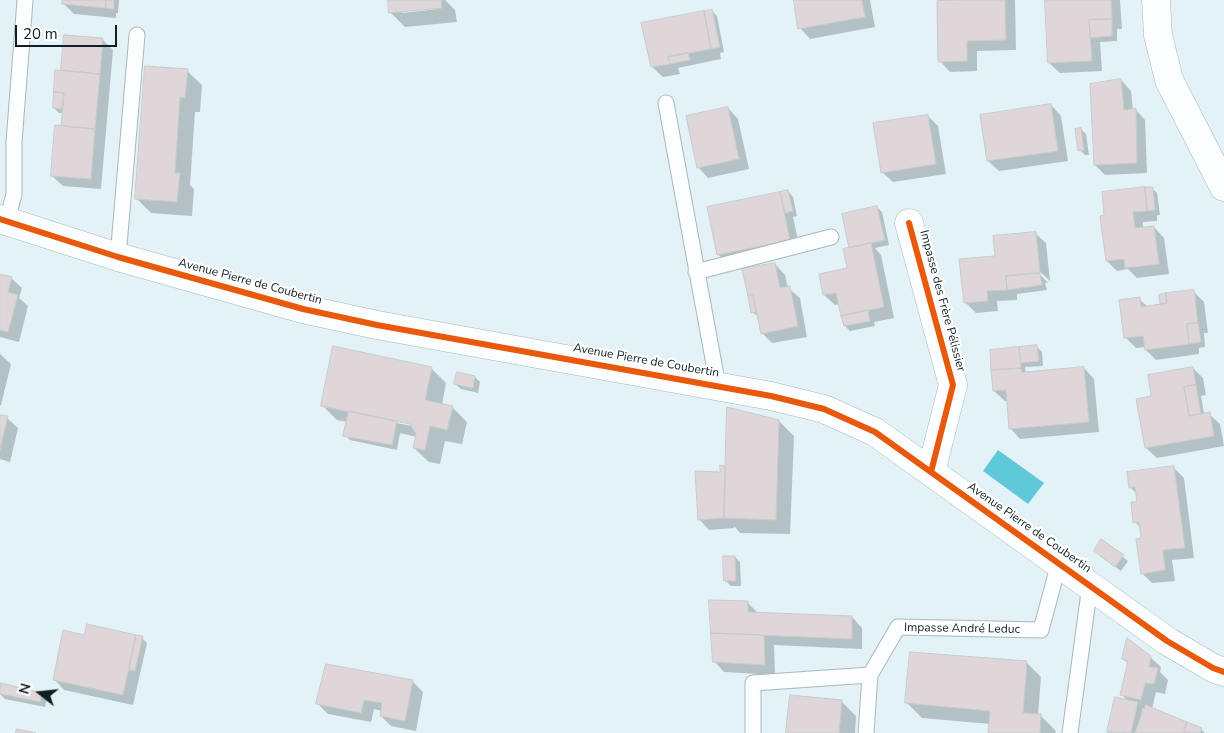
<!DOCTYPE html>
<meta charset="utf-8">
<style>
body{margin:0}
#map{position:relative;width:1224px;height:733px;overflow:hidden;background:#e2f2f6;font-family:"Nunito Sans",sans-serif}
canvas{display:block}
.north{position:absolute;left:15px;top:668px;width:50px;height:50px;-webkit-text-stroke:4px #fff;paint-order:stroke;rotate:286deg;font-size:14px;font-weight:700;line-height:20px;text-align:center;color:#101f21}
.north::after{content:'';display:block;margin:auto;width:18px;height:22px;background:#101f21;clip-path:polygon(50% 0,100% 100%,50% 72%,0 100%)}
.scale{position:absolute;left:15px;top:25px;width:102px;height:22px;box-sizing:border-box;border:2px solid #101f21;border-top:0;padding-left:6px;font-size:15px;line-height:18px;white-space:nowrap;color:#101f21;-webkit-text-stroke:4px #fff;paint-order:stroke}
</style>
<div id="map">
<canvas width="1224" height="733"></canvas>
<div class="north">N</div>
<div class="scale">20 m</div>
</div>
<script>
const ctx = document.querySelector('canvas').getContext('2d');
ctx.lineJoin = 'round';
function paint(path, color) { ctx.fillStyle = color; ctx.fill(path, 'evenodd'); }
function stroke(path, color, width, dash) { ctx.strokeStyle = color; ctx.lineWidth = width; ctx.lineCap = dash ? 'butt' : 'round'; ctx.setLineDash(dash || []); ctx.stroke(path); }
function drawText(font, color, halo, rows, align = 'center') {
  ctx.font = font + ' "Nunito Sans",sans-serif'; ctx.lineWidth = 4.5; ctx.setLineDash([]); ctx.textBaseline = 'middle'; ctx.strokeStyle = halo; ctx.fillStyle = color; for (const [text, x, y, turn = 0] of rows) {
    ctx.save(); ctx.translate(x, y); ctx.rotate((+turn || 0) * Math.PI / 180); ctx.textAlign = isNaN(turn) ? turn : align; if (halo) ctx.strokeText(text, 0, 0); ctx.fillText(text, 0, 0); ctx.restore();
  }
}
paint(new Path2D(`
 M998,450L1044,483L1028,504L983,471Z`), '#60c9d9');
paint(new Path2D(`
 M64,0H119L118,13H116V18L74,14L64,4Z
 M389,0H445L455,10L457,22L405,27L390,12ZM438,7V9L402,13V11Z
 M799,0H870L875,27L810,39L800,28Z
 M970,0H1015L1016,50L977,51V71L950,72L940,61Z
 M1046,0H1120L1122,29H1117V41L1100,42L1102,71L1060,73L1049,63Z
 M712,11L717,16L724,52L720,53L721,59L678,68L680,74L663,77L652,67Z
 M65,36L102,39L113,50L101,189L63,186L52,176L62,128L63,113H59L54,108L62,72Z
 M187,71L202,85L200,112H195L190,185L194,189L192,216L151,213L136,198Z
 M1121,80L1131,91L1133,110L1135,109L1145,120L1147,173L1105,175L1095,165Z
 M1051,105L1061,116L1068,161L999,171L988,161Z
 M728,108L738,119L749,169L708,178L698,167Z
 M928,116L938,126L946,174L893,182L882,172Z
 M1081,129L1086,134L1089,155H1085L1080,150Z
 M1152,188L1157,193L1160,215H1157V221L1143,222V229L1154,227L1164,238L1169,274L1137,278L1128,269L1117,271L1107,261L1101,217Z
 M788,191L793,197L797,216L793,217L800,250L728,265L718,254L780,193L783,196Z
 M877,207L882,212L889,245L875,248L881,255L894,318L874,322L875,326L850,331L845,326L840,304L835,305L824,295L849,269L851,249Z
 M1035,233L1046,243L1050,281L1036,268L1035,269L1048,283H1045L1047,290L1017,294V300L997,301L998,311L976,313L965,302L996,257Z
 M775,264L785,275L788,288L800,298L807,337L772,343L762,333L759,317L752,312L749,295Z
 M0,275L11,278L22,288L19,298L28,306L19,342L0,337Z
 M1193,291L1204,302L1208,333H1204L1205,347L1199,348V354L1156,360L1146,350L1145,347L1136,348L1126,338L1139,299L1148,307L1163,305L1161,303Z
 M1037,347L1042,352L1043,366L1025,367L1026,373L1084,368L1094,379L1099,432L1020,439L1010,428L1008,401H1005L994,391L991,351Z
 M0,354L11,364L1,405H0Z
 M431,368L446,383L442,405L452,407L467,422L462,444L445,441L440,464L429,462L414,448L417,437L400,433L397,450L350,440L345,435L347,422L337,420L322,405ZM393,419L417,424L416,427L397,423Z
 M1193,368L1203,378L1206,395L1201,396L1204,414H1209L1220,424L1224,446L1157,458L1146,448Z
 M475,377L480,382L478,393L461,389L455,384Z
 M0,416L7,418L18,428L10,462L0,459Z
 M779,421L794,436L790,534L740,533L734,526V528L709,530L699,519L721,474Z
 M1173,467L1184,478L1194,558L1172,560L1175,581L1152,583L1142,573V529L1135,522L1138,503V495L1130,487Z
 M1102,541L1128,561L1121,571L1100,556Z
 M735,557L740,562L741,586H731L726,581Z
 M748,603L758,613L852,617L862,628V649L774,645L775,675L724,672L714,661Z
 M88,626L142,638L147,643L133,705L64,690L54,679L85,636Z
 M1150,657L1161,667L1160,672L1168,680L1165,694L1156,692L1152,709L1201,729L1205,733H1108L1116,699L1128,701L1122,695L1129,664L1123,659ZM1143,708L1147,709L1141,723L1139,722Z
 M1026,662L1041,677L1038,715L1041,716L1056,731L1055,733H989L990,724L922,718L907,703Z
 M412,681L423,692L416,731L391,726L381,716L382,711L374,709L371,722L328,714L318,704Z
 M2,684L42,694L47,699L45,707L5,699L0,694Z
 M841,701L856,716L855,733H788Z`), '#0003');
const building = new Path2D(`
 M63,0H106V8L62,4Z
 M106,0H114V9L106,8Z
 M388,0H441L442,8L389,13Z
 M794,0H862L865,17L798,29Z
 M968,0H1005L1006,40L967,41V61L938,62L937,1Z
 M1045,0H1111L1112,19L1089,20L1092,61L1048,63Z
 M712,10L720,47L711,49L704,11Z
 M704,11L711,49L668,57L670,64L651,67L641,23Z
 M1112,19V36L1090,38L1089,20Z
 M64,35L103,38L100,74L61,70Z
 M688,53L690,60L670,64L668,57Z
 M145,66L188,69L185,98L180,97L175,173H180L177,202L135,199Z
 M55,70L100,74L95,129L61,126L64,93L54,92Z
 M1121,79L1124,110L1136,108L1137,163L1094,165L1090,84Z
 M54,92L64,93L62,109L53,108Z
 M1051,104L1058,151L987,161L980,115Z
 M728,107L739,159L697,168L686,116Z
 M928,115L936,164L881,173L873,123Z
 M55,125L95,129L91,179L51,176Z
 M1081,128L1084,150L1078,151L1075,129Z
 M1145,187H1153L1155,210L1147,211Z
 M1145,187L1147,211L1133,212L1135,228L1154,226L1159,264L1125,268L1124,259L1106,261L1100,216L1104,215L1102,192Z
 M788,190L793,211L785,213L780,192Z
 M780,192L790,240L717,255L707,207Z
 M877,206L885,240L849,248L842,214Z
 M1036,232L1040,273L1006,276L1007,290L987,291L988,301L964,303L959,259L995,256L993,236Z
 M871,243L884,307L841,316L836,293L823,295L819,274L847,268L843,249Z
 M775,263L780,288L790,286L798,326L761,334L753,294L748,296L742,269Z
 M1040,273L1042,285L1007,290L1006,276Z
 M0,274L12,277L8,292L18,295L8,332L0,330Z
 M1194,290L1198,323L1187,324L1189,344L1145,350L1143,336L1124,338L1119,300L1140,297L1141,307L1167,303L1166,293Z
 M1166,293L1167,303L1160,304L1159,295Z
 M753,294L756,312L751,313L748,296Z
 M868,310L870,321L844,326L841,316Z
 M1198,323L1201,342L1189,344L1187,324Z
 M1037,345L1039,361L1021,363L1019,347Z
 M333,346L432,367L425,400L453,406L447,430L430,426L425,450L413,448L416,434L410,424L321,406Z
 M1019,347L1021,368L991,370L990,350Z
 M1084,367L1089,422L1009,429L1006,390L993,391L991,370L1021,368L1022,372Z
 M1193,367L1196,385L1184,387L1189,416L1210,412L1214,436L1145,448L1136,399L1151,396L1148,375Z
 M457,372L475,376L473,388L454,384Z
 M1196,385L1201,414L1189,416L1184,387Z
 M727,407L779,420L776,520L724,518Z
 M349,411L397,421L392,445L343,436Z
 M0,415L8,416L0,450Z
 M720,465L726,466L724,518L698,520L695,471L720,472Z
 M1174,466L1185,548L1163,550L1165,570L1141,574L1136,539L1141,538L1139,522L1133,523L1131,502H1137L1135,487L1129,488L1127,472Z
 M1101,539L1124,555L1115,567L1094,551Z
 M723,556H735L736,581H724Z
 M709,600L748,601V612L852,616V639L711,633Z
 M87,624L136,635L123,695L53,680L63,630L84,635Z
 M711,633L764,635L765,665L713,662Z
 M136,635L143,636L135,671L129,670Z
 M1127,638L1151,656L1149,667L1158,668L1154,684L1145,683L1141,700L1120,695L1128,661L1122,659Z
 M910,652L1027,661L1023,713L1041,714L1040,733H988L990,711L905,703Z
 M326,664L413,680L405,721L380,716L382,703L364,700L361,713L316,704Z
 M1,683L43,693L40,702L0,694Z
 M790,695L842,700L839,733H786Z
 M1115,697L1138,702L1131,733L1107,732Z
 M1146,705L1187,722L1184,731L1190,733H1135Z
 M1187,722L1202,728L1200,733H1190L1184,731Z
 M17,729L36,733H16Z`);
paint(building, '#ded6d9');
stroke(building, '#c9cacc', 1);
const lane = new Path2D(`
 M666,103L718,386
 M7,221L14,194V142L25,0
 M118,257L137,35
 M696,272L831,237
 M753,733V683L870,675
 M866,733L870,675L898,627L1041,630L1059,563
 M1070,733L1090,585`);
const street = new Path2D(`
 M1156,0L1158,35L1169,80L1224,187
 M0,219L118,257L303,309L377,325L771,396L824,409L875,432L1167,641L1213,668L1224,672
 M909,223L953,385L931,472`);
stroke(lane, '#aab8bb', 17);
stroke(street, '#aab8bb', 29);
stroke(lane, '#fbfdfe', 15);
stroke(street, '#fbfdfe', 28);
stroke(new Path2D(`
 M0,219L118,257L303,309L377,325L771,396L824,409L875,432L1167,641L1213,668L1224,672
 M909,223L953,385L931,472`), '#e8590c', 6);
drawText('12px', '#101f21', '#fff', [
 ["Avenue Pierre de Coubertin",250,282,15],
 ["Impasse des Frère Pélissier",942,301,75],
 ["Avenue Pierre de Coubertin",646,361,10],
 ["Avenue Pierre de Coubertin",1029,528,35],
 ["Impasse André Leduc",962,629,1]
]);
</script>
